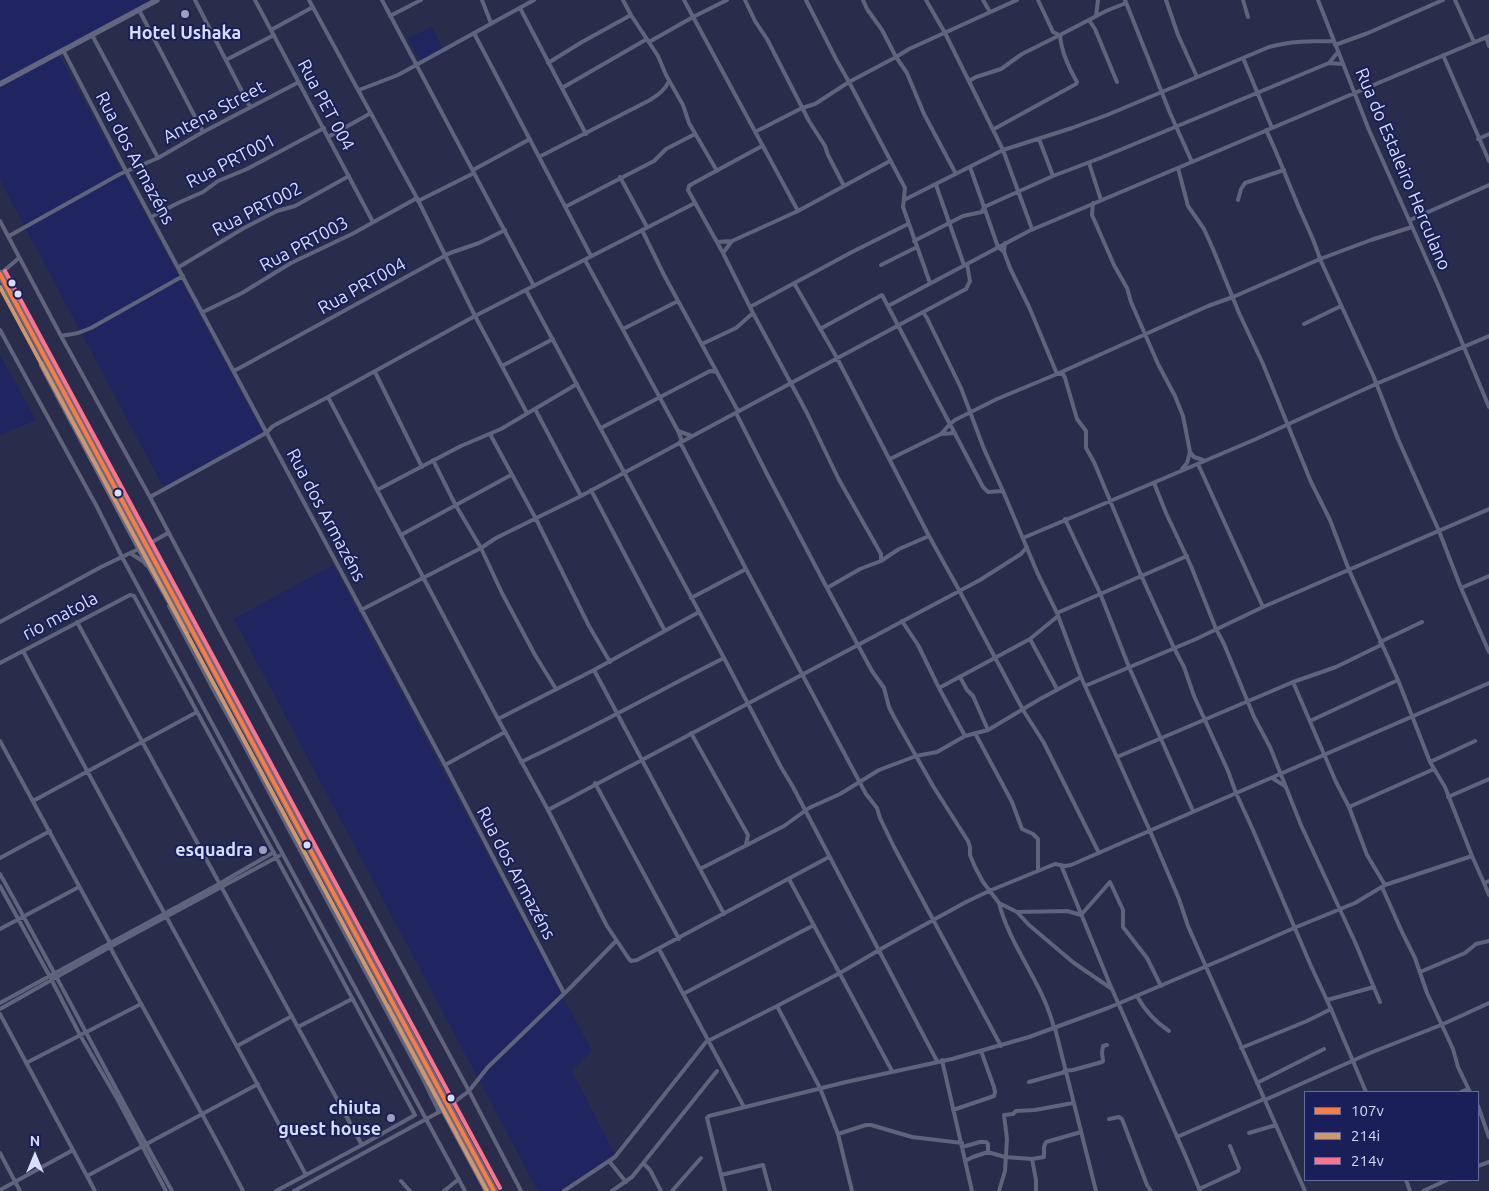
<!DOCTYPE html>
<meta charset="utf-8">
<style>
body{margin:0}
#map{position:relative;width:1489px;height:1191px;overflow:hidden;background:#292c4b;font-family:Ubuntu,sans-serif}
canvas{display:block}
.legend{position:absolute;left:1304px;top:1091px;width:175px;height:90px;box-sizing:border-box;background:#1b1f59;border:1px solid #666b9a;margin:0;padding:6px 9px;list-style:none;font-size:15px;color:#d7defb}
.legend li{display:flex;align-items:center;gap:10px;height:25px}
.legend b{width:25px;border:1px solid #666b9a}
.north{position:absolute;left:10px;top:1131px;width:50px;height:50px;-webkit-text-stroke:4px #1b1f59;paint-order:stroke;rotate:0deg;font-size:14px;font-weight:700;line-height:20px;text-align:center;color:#d7defb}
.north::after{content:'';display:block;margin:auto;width:18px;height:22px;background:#d7defb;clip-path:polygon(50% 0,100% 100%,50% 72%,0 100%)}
</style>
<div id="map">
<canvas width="1489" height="1191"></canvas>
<ul class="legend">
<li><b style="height:6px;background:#f77d43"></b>107v</li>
<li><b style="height:6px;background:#cd976f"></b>214i</li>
<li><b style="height:6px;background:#fc738d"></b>214v</li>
</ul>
<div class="north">N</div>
</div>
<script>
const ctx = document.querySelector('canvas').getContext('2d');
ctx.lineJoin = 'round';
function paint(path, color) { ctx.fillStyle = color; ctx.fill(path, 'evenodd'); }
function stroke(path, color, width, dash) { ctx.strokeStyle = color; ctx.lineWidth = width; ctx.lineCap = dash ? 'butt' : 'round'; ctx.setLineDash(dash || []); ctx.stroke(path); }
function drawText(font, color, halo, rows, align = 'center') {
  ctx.font = font + ' Ubuntu,sans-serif'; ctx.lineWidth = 4; ctx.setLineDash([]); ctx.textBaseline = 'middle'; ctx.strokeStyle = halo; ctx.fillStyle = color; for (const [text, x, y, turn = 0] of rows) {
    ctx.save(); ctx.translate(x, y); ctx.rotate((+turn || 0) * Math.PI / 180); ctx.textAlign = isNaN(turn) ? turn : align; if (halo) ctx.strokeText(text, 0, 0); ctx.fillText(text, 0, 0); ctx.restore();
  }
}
paint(new Path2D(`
 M0,0H157L58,53L263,433L165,490L0,180Z
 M432,27L443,49L420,60L408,38Z
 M0,355L36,420L0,435Z
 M333,565L592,1051L572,1071L615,1155L559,1191H538L234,619Z`), '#202461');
stroke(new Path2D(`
 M195,0L250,107
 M255,0L373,222
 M309,0L417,198L475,316L527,413
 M382,0L534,286
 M482,0L491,23
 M623,0L631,15L658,56L666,75L683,105L689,123L717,171
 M684,0L798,211
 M745,0L755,21L767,39L809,121L825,146L828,155L844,186
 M806,0L836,59L849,82L905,188L903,207L930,283
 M983,0L990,12
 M1038,0L1053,32L1059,35
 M1125,0L1170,113L1192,162
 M1166,0L1178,35L1197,77
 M1243,0L1248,17
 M1318,0L1369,130L1438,285L1489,407
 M1455,0L1474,42
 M520,8L586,134
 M139,10L203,132
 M390,16L421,0
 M1096,16L1098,0
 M1089,20L1095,29L1117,82
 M271,30L313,7
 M474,33L591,256
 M92,35L158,158
 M1486,37L1489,46
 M649,42L693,17L727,0
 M1335,45L1368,33L1443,0
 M63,50L126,171L445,765L564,993
 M1443,55L1489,161
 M1243,58L1272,128
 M226,60L274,35
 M548,63L582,42L631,15
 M1329,63L1338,52
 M969,81L976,77L1001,69L1022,54L1060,35
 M562,88L647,39
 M359,90L398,75L534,0
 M994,129L1076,84L1077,82C1069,68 1061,50 1060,35L1106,11L1126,3
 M1266,130C1277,152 1285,175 1295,198C1303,219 1314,238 1320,259L1371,240L1412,227
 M755,132L802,108L815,104L849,82L896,57L882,30L867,9L863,0
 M328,137L371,113
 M1039,139L1053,176L1103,157L1329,63L1343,64
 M1478,139L1489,134
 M762,146L692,184L689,186L688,190L723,253L753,313L807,413L838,478L881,554V561
 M539,157L650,100C659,94 665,90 669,81
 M1089,163L1101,200
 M970,167L998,247L1004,252
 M1178,168L1188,206L1204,229L1213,249L1239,313L1263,364L1311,482L1330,520L1349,570L1398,680L1430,762L1445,787L1472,856
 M473,170L530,139
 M956,174L924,114L907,73L896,57L909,49L1017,0
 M620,177L647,227
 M936,185L964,265
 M904,200L1003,150L945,33L926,0
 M1238,200L1241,189L1245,183L1284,170
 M418,201L474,173
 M1093,203L1092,215L1114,265L1127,288L1131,302L1158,364L1175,396L1183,416L1190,452L1194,457L1203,460
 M565,207L654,161L666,149L695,134
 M151,217L178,203L203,192L218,181L247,169L324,128
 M1410,220L1489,185
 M0,221L61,336L150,497L221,632L469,1091L521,1191
 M1032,229L1003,150L1072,128L1107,115L1269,47C1290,41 1312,41 1333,41
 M642,230L664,275L738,411
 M9,236L120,174L158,158L203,132L299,82
 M914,241L963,216L982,212L984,207L1053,176
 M717,242L732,241
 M1005,243L1004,252L1010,268L1030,309L1057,374H1063L1065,378L1077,419L1086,431V448L1094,462L1141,575L1174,648L1184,667L1194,696L1228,771L1236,793L1253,830L1311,966L1331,1009L1366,1092
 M723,253L732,241L798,211L890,161
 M585,260L678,431L682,441
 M881,265L917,247
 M179,267L244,228L277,211L295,206L349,176
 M0,274L19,258
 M794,283L837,358L929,536L959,590L1023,710L1044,743L1099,853
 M526,290L724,658L781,767L793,787L937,1061
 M888,306L1029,231L1489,36
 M750,307L852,252L908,224
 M203,312L242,293L291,263L352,234L417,198
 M923,312L927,318L961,388L984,449L1003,491
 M1304,324L1341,306
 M623,329L678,301
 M820,329L882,295L983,487L988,492L1003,491L1037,572L1057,613L1081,677L1150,831L1179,899L1188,926L1305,1191
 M0,330L96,505L122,557L465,1191
 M61,336L78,333L91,328L183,276
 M702,344L736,328L753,313
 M502,366L553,339
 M234,371L450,253L479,243L505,230
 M375,372L422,467
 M328,397L498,719L548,810L607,926L629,959L631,961L637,960L829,857
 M535,409L581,496
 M736,413L768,476L827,588L872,671L884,688L889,707L894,717L933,786L968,841L970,847V855L975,867L983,882L999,903L1017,912L1029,925L1074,963L1112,989L1186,1157L1200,1191
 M601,428L710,371L717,372
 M678,431L692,436
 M490,434L536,519L589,626L610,662
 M941,434L955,433
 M680,442L746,569L866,794L877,808L880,818L894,847L1001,1046
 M890,459L941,434L950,424L955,420L997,399L1057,374L1208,306L1233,297L1320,259L1373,375L1398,439L1439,531L1461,588L1489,652
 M433,460L455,504L481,548L502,593L535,655L556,689
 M1198,464L1263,607L1489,509
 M1182,469L1187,463L1190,452
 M1154,483L1166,513L1191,566L1216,629L1224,644L1254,717L1270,747L1301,825L1355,942L1380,1002
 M377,490L461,446L501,429L577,384
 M591,490L665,631
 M150,497L266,433L273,426L328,397L475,316L695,203
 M1065,519L1100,593L1129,667L1193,811
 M401,535L511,475
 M1023,538L1167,477L1256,439L1376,384L1489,336
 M130,553L144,562L146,565
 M827,588L860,569L881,561L899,549L929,536
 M1461,588L1489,576
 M691,598L746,569
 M169,606L213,689L244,745L294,839L421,1075L439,1112
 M361,610L481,548L496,538L581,496L966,289L970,281L967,264
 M1057,613L1187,556
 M902,621L918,645L939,688L1030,639
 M0,622L101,567L147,545L168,533
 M77,622L362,1145
 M1380,642L1422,622
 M23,651C116,827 213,1000 306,1175
 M0,663L130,595L134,596L294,890L415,1115L362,1145L276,1191
 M594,670L724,914
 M960,677L967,690L973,696L988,730
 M1293,682L1336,667L1381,645
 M1085,686L1196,639L1263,607
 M939,688L965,736
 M1057,689L1030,639L1058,616
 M498,719L594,670L699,612
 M1310,721L1398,680
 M691,733L748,835L746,845
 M975,733L1012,802L1022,829L1033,834L1038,839V870
 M0,741L109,941L110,947C154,1029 201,1109 243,1191
 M1117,757L1293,682L1336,782L1349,807L1367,855L1385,885
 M521,762C590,730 656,692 724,658
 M1430,762L1475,741
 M445,765L505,732
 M1272,778L1285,786
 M595,783L679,939
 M1448,797L1489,779
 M33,801L197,712
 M1349,807L1434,769
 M548,810L980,580L1021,554L1027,547
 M0,858L50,831
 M1061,865L1111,987
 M700,869L784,826L809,808L840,794L879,770L916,756L937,752L965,736L988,730L1040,699L1081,677
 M0,874C59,979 113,1086 172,1191
 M789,879L892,1071
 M1489,881L1484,883L1489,895
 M0,886L49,975L80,1035L119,1102L166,1191
 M1382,887L1402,932L1415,958L1427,993L1453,1049L1458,1067L1470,1092
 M999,903C1010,947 1043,983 1054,1028
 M1017,912L1067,911L1081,915L1110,882L1123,910V927L1147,958L1161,986
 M0,929L79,887
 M659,949L744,1107
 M1420,972L1465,953L1476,944L1489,941
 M683,994L814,925
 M1137,996C1145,1011 1154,1021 1169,1031
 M1327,1000L1374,987
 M0,1003L219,884L274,852
 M777,1006L820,1088L838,1134L866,1125H871L912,1137L962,1143
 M0,1009L110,947L279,856
 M0,1014L95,1191
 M298,1027L352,999
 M1055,1028L1096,1191
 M237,1046L292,1016
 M1241,1048L1307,1021L1331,1009
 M942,1060L972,1191
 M26,1063L141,1004
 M1064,1071L1073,1070L1102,1062L1103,1061L1102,1053L1103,1046L1107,1045
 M1029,1082L1065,1072
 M1257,1083L1324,1049
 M1461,1092L1468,1089
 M1265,1100L1370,1053L1441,1025L1489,1003
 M449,1106L469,1091L488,1067L571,987L616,941
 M1478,1106L1489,1137
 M953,1110L994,1096L995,1092L994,1087L981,1051
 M1109,1119L1119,1117L1122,1119L1147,1185L1151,1191
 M1249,1133L1276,1125
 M838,1134L852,1191
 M1177,1137L1264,1099
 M962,1147L980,1142H986L988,1144V1153
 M0,1153L20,1191
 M609,1161L626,1182
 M965,1161L973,1157L985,1153H991L1005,1157L1032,1159
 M644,1164L650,1170L661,1191
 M1478,1166L1489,1162
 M721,1175L763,1165L770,1191
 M87,1176L258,1084
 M1406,1180L1410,1191
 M401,1181L410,1191
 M1199,1189L1238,1171L1239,1168L1230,1146
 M0,1190L73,1150
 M294,1191L441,1111
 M444,1191L459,1179
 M564,1191L615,1157L706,1042L777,1006L840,973L886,946L966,902L989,891L1055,864L1065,866L1071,865L1489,683
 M612,1191L632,1177L717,1071
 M672,1191L701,1158
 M725,1191L707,1118L709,1116L846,1082L952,1059L1029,1037L1108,1008L1228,957L1294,928L1355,903L1385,885L1472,856L1484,883
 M999,1191L1005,1171L1007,1139L1004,1115L1013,1114L1016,1111L1035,1110L1073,1103
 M1036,1191V1180L1032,1159L1044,1157V1147L1046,1142L1081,1132
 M1423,1191L1447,1180`), '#5f637c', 4);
stroke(new Path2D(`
 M0,84L157,0`), '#64667f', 5.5);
stroke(new Path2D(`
 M0,274L124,502L494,1191
 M43,365L140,548L187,630
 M390,1008L488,1191`), '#6d6881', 8);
stroke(new Path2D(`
 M0,274L494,1191`), '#f77d43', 4);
stroke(new Path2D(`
 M0,287L487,1191`), '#cd976f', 4);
stroke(new Path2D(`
 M5,271L500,1188`), '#fc738d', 4);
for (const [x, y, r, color] of [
 [185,14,5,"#9aa0bd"],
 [12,283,4.5,"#d7defb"],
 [18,294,4.5,"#d7defb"],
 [118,493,4.5,"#d7defb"],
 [307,845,4.5,"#d7defb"],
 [263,850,5,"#9aa0bd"],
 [451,1098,4.5,"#d7defb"],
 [391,1118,5,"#9aa0bd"]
]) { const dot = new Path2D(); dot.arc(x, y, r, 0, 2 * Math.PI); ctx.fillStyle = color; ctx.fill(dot); stroke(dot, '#1b1f59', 2); }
drawText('bold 18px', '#d7defb', '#1b1f59', [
 ["Hotel Ushaka",185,33,"center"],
 ["esquadra",253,850],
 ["chiuta",381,1108],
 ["guest house",381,1129]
], 'right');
drawText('18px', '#d7defb', '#1b1f59', [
 ["Rua PET 004",326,105,62],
 ["Antena Street",214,112,-28],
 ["Rua dos Armazéns",135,158,62],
 ["Rua PRT001",231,161,-27],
 ["Rua do Estaleiro Herculano",1403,169,67],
 ["Rua PRT002",257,209,-27],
 ["Rua PRT003",304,244,-28],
 ["Rua PRT004",362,286,-29],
 ["Rua dos Armazéns",326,515,62],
 ["rio matola",60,616,-28],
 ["Rua dos Armazéns",516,873,62]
]);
</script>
